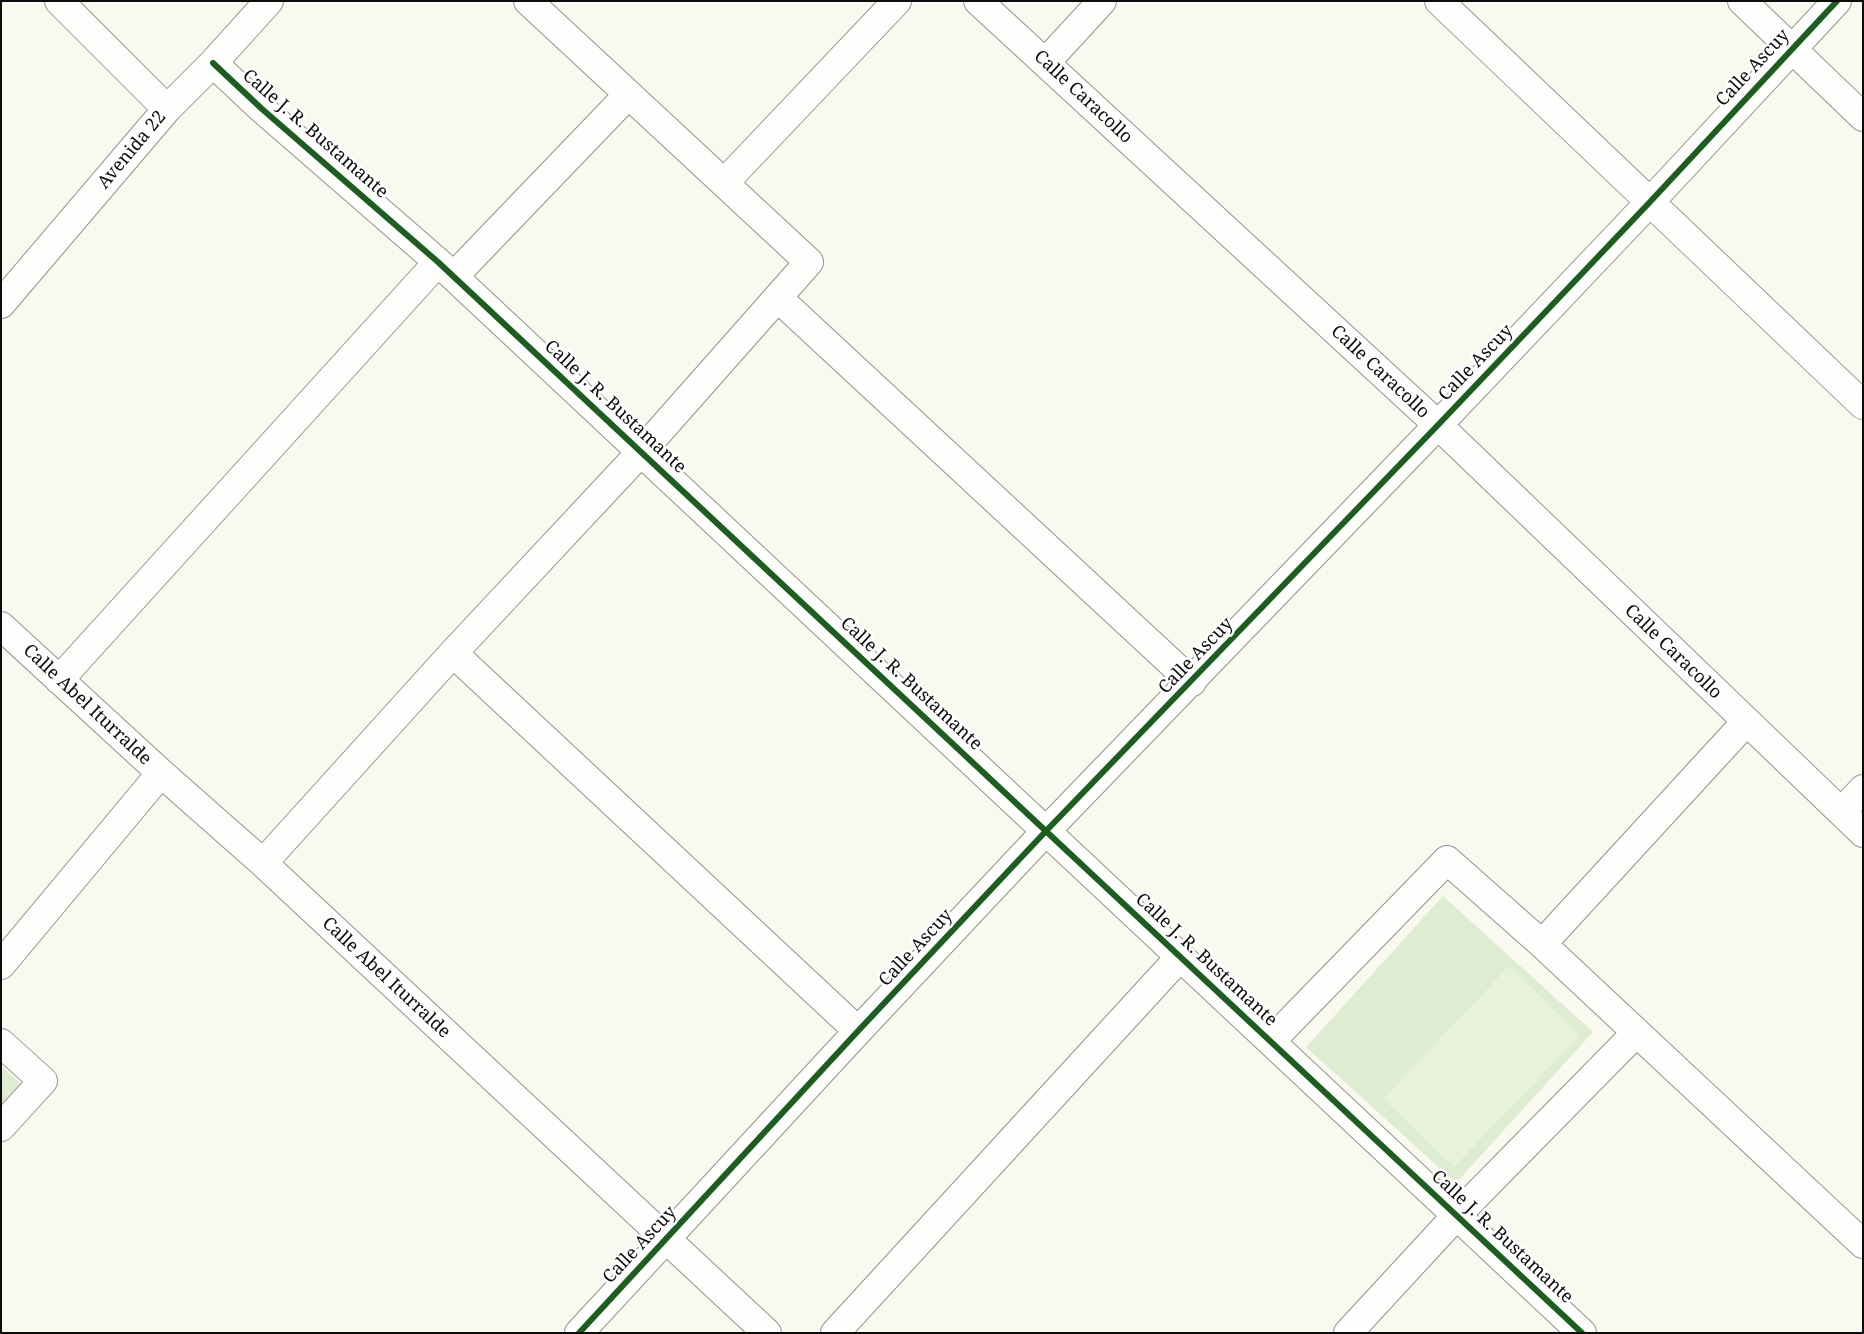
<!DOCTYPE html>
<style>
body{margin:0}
#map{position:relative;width:1864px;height:1334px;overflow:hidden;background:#f9f9f0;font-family:"Noto Serif",serif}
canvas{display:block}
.frame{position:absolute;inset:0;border:2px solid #0c0c0c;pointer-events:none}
</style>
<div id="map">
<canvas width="1864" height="1334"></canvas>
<div class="frame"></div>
</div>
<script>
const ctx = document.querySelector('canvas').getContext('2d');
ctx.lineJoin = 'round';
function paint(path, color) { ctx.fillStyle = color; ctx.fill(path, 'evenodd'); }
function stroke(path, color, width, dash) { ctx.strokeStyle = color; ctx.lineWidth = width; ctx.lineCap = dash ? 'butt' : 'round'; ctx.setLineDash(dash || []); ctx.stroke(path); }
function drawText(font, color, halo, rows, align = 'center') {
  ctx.font = font + ' "Noto Serif",serif'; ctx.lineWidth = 5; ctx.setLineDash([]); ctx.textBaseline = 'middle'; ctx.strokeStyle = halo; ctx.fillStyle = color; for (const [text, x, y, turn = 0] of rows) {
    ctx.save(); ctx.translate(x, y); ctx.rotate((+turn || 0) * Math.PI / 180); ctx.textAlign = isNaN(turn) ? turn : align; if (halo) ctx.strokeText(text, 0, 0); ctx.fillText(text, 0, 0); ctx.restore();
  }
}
paint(new Path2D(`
 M1443,896L1593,1032L1456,1183L1306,1047Z
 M1,1066L24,1087L1,1111Z`), '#deedd2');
paint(new Path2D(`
 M1509,966L1580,1035L1454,1167L1383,1099Z`), '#e8f2db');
const minor = new Path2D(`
 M59,1L167,109
 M978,1L1438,425L1863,833
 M1439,1L1863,405
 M1742,1L1863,117
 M1046,62L1102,1
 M213,63L262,109L438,262L1582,1333
 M724,183L897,1
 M454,276L628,95
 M778,298L1192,682
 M1,304L167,109L213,63L269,1
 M1,626L161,773L263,863L767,1333
 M453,653L858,1031
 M59,680L438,262
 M1841,812L1863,789
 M263,863L453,653L641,452L809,262L528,1
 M1542,944L1746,722
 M1,965L161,773
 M1271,1041L1447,860L1542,944L1863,1244
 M1,1043L43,1081L1,1127
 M579,1333L858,1031L1046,831L1438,425L1649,203L1837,1
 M835,1333L1180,957
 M1348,1333L1457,1215L1636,1033`);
stroke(minor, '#93938f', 30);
stroke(minor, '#fefefd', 28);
stroke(new Path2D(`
 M213,63L262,109L438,262L1582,1333
 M579,1333L858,1031L1046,831L1438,425L1649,203L1837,1`), '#1b5e20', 6);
drawText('18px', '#0c0c0c', '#fff', [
 ["Calle Ascuy",1753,68,-47],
 ["Calle Caracollo",1083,97,43],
 ["Calle J. R. Bustamante",315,134,41],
 ["Avenida 22",132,150,-50],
 ["Calle Ascuy",1476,363,-46],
 ["Calle Caracollo",1380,372,43],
 ["Calle J. R. Bustamante",615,407,43],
 ["Calle Caracollo",1673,652,44],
 ["Calle Ascuy",1196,656,-46],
 ["Calle J. R. Bustamante",911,684,43],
 ["Calle Abel Iturralde",87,705,43],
 ["Calle Ascuy",916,948,-47],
 ["Calle J. R. Bustamante",1206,960,43],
 ["Calle Abel Iturralde",386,978,43],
 ["Calle J. R. Bustamante",1502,1237,43],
 ["Calle Ascuy",640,1245,-47]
]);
</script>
